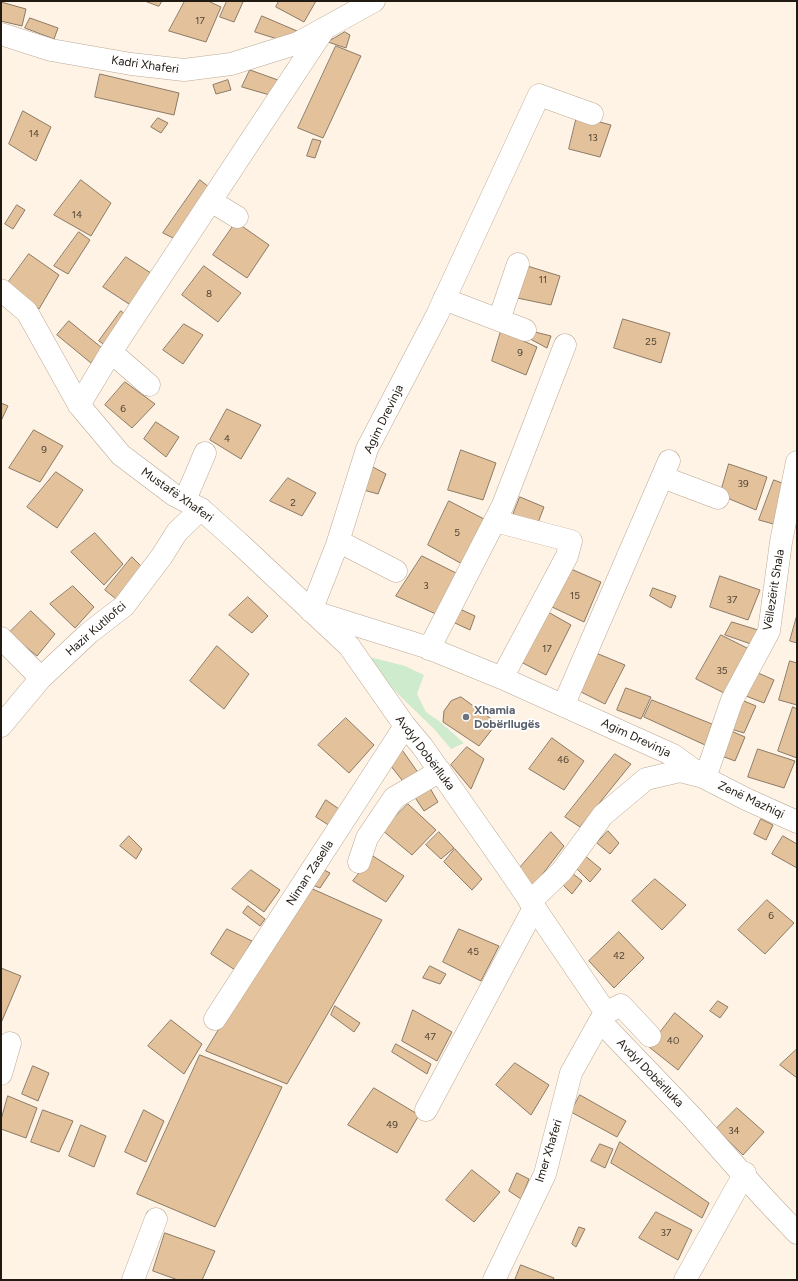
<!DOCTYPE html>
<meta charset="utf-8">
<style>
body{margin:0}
#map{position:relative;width:798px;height:1281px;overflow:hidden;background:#fff3e6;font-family:Figtree,sans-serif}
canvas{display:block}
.frame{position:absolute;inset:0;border:2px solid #211a12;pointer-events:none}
</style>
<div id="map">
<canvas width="798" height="1281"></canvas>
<div class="frame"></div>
</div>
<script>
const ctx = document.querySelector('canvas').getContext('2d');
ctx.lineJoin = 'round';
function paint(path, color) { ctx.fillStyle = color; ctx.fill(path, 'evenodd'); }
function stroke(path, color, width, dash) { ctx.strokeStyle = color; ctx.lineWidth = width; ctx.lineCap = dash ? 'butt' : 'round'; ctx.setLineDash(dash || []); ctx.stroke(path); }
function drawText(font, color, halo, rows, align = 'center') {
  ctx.font = font + ' Figtree,sans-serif'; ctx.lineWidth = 3.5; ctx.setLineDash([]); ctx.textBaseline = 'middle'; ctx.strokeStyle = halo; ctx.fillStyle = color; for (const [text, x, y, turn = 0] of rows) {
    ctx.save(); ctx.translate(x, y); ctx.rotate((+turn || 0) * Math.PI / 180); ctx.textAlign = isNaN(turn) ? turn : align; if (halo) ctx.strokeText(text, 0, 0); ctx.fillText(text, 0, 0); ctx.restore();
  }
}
paint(new Path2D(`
 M362,655L405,666L424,675L417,694L426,712L439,721L464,743L451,749L435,730L400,696Z`), '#cfebcd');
const building = new Path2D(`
 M145,1H162L159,6Z
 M185,1H208L221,7L206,42L169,31Z
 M227,1H239L243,2L234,22L220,17Z
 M279,1H316L304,22L276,7Z
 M1,2L26,9L22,26L1,21Z
 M262,16L297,31L287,42L255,32Z
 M30,18L58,28L54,39L25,28Z
 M345,32L350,35L346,48L328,42Z
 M336,46L361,56L323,138L298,128Z
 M250,70L278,80L273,96L242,87Z
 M100,74L179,93L174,115L95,97Z
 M228,80L231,90L216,94L213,85Z
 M23,111L51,127L36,161L9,144Z
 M577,116L611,125L600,157L569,149Z
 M158,118L168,123L161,133L151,127Z
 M313,139L321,141L315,158L307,156Z
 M81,180L111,203L91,236L54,215Z
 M200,180L214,191L177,240L163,233Z
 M17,205L25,210L13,229L5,224Z
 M236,222L269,245L247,278L213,255Z
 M79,232L90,240L68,274L54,266Z
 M29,254L59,275L39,309L7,284Z
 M126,257L154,275L132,306L103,287Z
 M524,265L560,276L551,305L517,298Z
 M204,266L241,293L218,322L182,295Z
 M121,311L131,319L109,348L99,341Z
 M623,319L670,333L661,363L614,348Z
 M69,321L102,348L91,363L57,335Z
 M184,324L203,335L183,364L163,350Z
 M501,331L537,347L526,375L492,361Z
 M535,332L551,336L547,348L532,340Z
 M125,382L155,404L132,428L105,405Z
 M1,403L8,406L1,421Z
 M227,409L261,425L241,459L210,440Z
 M156,422L179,437L166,457L144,439Z
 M34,430L63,446L40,482L9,468Z
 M461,450L496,463L483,500L448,490Z
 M729,464L767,477L756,510L720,495Z
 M371,466L386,474L378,494L360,489Z
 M56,472L83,490L57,528L27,507Z
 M288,478L316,493L302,516L270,501Z
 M774,480L787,485L777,525L759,520Z
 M520,497L544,507L536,528L511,520Z
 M449,501L486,520L464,565L428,545Z
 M95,533L123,564L104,585L71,552Z
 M422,556L458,574L438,615L396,596Z
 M132,557L143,568L116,599L105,590Z
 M571,569L601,582L584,622L552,607Z
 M720,576L760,590L748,620L710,607Z
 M73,586L94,607L75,628L50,604Z
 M653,588L676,596L671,608L650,596Z
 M248,597L268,616L252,633L229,615Z
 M460,609L475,616L470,630L455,623Z
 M31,611L55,634L37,656L9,633Z
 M548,612L571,625L546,675L521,662Z
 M797,615V643L790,641Z
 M732,622L758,630L751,644L725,635Z
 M721,635L751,650L730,696L696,679Z
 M217,646L249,674L224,709L190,681Z
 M596,653L625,665L605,704L579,691Z
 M790,661L797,663V705L779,700Z
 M756,672L774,680L764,703L746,696Z
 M626,688L651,697L641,719L617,710Z
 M461,697L497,723L479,746L443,722L444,711L451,701Z
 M652,700L712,724L705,745L644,717Z
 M744,701L756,706L744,733L731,729Z
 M793,707L797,709V758L778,751Z
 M346,718L374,745L349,773L318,745Z
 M729,730L745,737L735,761L719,755Z
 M552,738L584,761L564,790L529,769Z
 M400,747L419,774L406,785L386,760Z
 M467,747L484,759L471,789L451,765Z
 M758,749L795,761L784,788L748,777Z
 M615,754L631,764L580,827L565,817Z
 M427,783L438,802L424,811L412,793Z
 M326,800L339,809L330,826L316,817Z
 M408,804L436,830L412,855L382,830Z
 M761,819L773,825L766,840L754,834Z
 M608,831L619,843L610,854L597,843Z
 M439,832L454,848L441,859L426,845Z
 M551,832L564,846L532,888L517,871Z
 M129,836L142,849L136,859L120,846Z
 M783,836L797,844V868L772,854Z
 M455,849L482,879L472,890L444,862Z
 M584,855L601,869L590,882L574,866Z
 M373,856L404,876L386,902L353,881Z
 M320,868L330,873L320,888L310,884Z
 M251,870L280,890L264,912L232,889Z
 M572,873L582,881L572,894L561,883Z
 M655,879L686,905L662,930L632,901Z
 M306,886L382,920L287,1084L206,1051Z
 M767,900L794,923L765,954L738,930Z
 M248,906L265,919L260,926L243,913Z
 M227,929L252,941L235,970L211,954Z
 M459,929L499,946L481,981L443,962Z
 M619,932L644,958L614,988L589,961Z
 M430,966L446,974L440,984L423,978Z
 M1,968L21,976L1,1023Z
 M718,1001L728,1007L720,1018L710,1011Z
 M335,1006L360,1023L354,1032L331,1015Z
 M413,1010L452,1032L437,1061L402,1041Z
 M675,1013L703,1036L678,1070L649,1047Z
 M171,1020L202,1044L184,1074L148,1046Z
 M396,1044L431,1064L427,1074L392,1052Z
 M797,1049V1078L780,1065Z
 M200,1055L282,1087L215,1227L137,1194Z
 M515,1063L549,1085L531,1115L496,1085Z
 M33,1066L49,1073L38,1101L22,1094Z
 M374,1088L419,1115L397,1153L348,1125Z
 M580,1095L626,1121L617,1137L571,1112Z
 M8,1096L37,1108L26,1138L1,1129V1120Z
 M737,1108L764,1132L743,1155L716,1129Z
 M43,1110L73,1121L59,1152L31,1142Z
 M144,1110L164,1121L146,1162L125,1152Z
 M81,1125L106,1136L94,1167L69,1156Z
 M620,1142L709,1203L702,1218L611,1163Z
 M600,1144L613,1149L605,1168L591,1161Z
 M472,1170L500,1192L474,1222L446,1200Z
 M517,1173L529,1179L521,1199L509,1191Z
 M656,1212L692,1230L678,1260L639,1238Z
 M579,1227L585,1229L576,1247L572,1244Z
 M165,1233L215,1251L202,1280H178L153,1271Z
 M521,1265L554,1278L553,1280H515Z`);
paint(building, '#e2c19b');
stroke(building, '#8b7a65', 1);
const minor = new Path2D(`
 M1,34L51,50L131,64L184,70L231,64L298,43L374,1
 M592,114L539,95L437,315L367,449L337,545L311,611L426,647L502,678L673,755L705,778L746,799L797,822
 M211,201L237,217
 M444,299L525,330
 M499,320L518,264
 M111,352L149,385
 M79,405L111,352L325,28
 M662,477L718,498
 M185,500L205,453
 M495,521L571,541L567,556L502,678
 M338,541L396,571
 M1,638L41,678
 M429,649L503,505L565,345
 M564,704L669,461
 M1,726L41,678L89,633L124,606L162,556L177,532L201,509
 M705,778L732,700L769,631L781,542L797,462
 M359,862L367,838L394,798L440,771
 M530,902L562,871L603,815L646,779L680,771L700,776
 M606,1013L621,1005L650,1036
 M215,1019L405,726
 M1,1074L10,1043
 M426,1110L534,908
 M133,1280L156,1219
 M494,1280L545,1174L571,1073L600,1021
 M685,1280L745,1173`);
const tertiary = new Path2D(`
 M1,290L27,312L79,405L121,455L174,495L201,509L239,543L349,646L405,726L422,746L509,870L606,1013L600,1021L692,1117L763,1197L797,1233`);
stroke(minor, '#bba993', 23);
stroke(tertiary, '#bba993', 23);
stroke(minor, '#fff', 22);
stroke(tertiary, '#fff', 22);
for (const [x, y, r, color] of [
 [466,717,4,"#6b7280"]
]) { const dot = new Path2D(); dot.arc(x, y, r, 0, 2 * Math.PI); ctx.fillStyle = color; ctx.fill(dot); stroke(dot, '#fff', 1.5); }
drawText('10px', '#514434', null, [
 ["17",200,21],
 ["14",34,134],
 ["13",593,138],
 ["14",77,215],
 ["11",543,280],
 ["8",209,294],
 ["25",651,342],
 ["9",520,353],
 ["6",123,409],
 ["4",227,439],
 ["9",44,450],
 ["39",743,484],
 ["2",293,503],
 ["5",457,533],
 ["3",426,586],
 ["15",575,596],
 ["37",732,600],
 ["17",547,649],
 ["35",722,671],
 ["46",563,760],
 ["6",771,916],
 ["45",473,952],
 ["42",619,956],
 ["47",430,1037],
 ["40",673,1041],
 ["49",392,1125],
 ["34",734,1131],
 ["37",666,1233]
]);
drawText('12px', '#211a12', '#fff', [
 ["Kadri Xhaferi",145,65,8],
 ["Agim Drevinja",384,419,-64],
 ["Mustafë Xhaferi",177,495,35],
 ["Vëllezërit Shala",774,590,-81],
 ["Hazir Kutllofci",96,629,-41],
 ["Agim Drevinja",636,738,25],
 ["Avdyl Dobërlluka",425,753,53],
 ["Zenë Mazhiqi",751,800,25],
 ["Niman Zasella",310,873,-57],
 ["Avdyl Dobërlluka",650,1073,46],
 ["Imer Xhaferi",549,1151,-73]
]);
drawText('bold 12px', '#5b616d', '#fff', [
 ["Xhamia",474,710],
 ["Dobërllugës",474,724]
], 'left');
</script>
